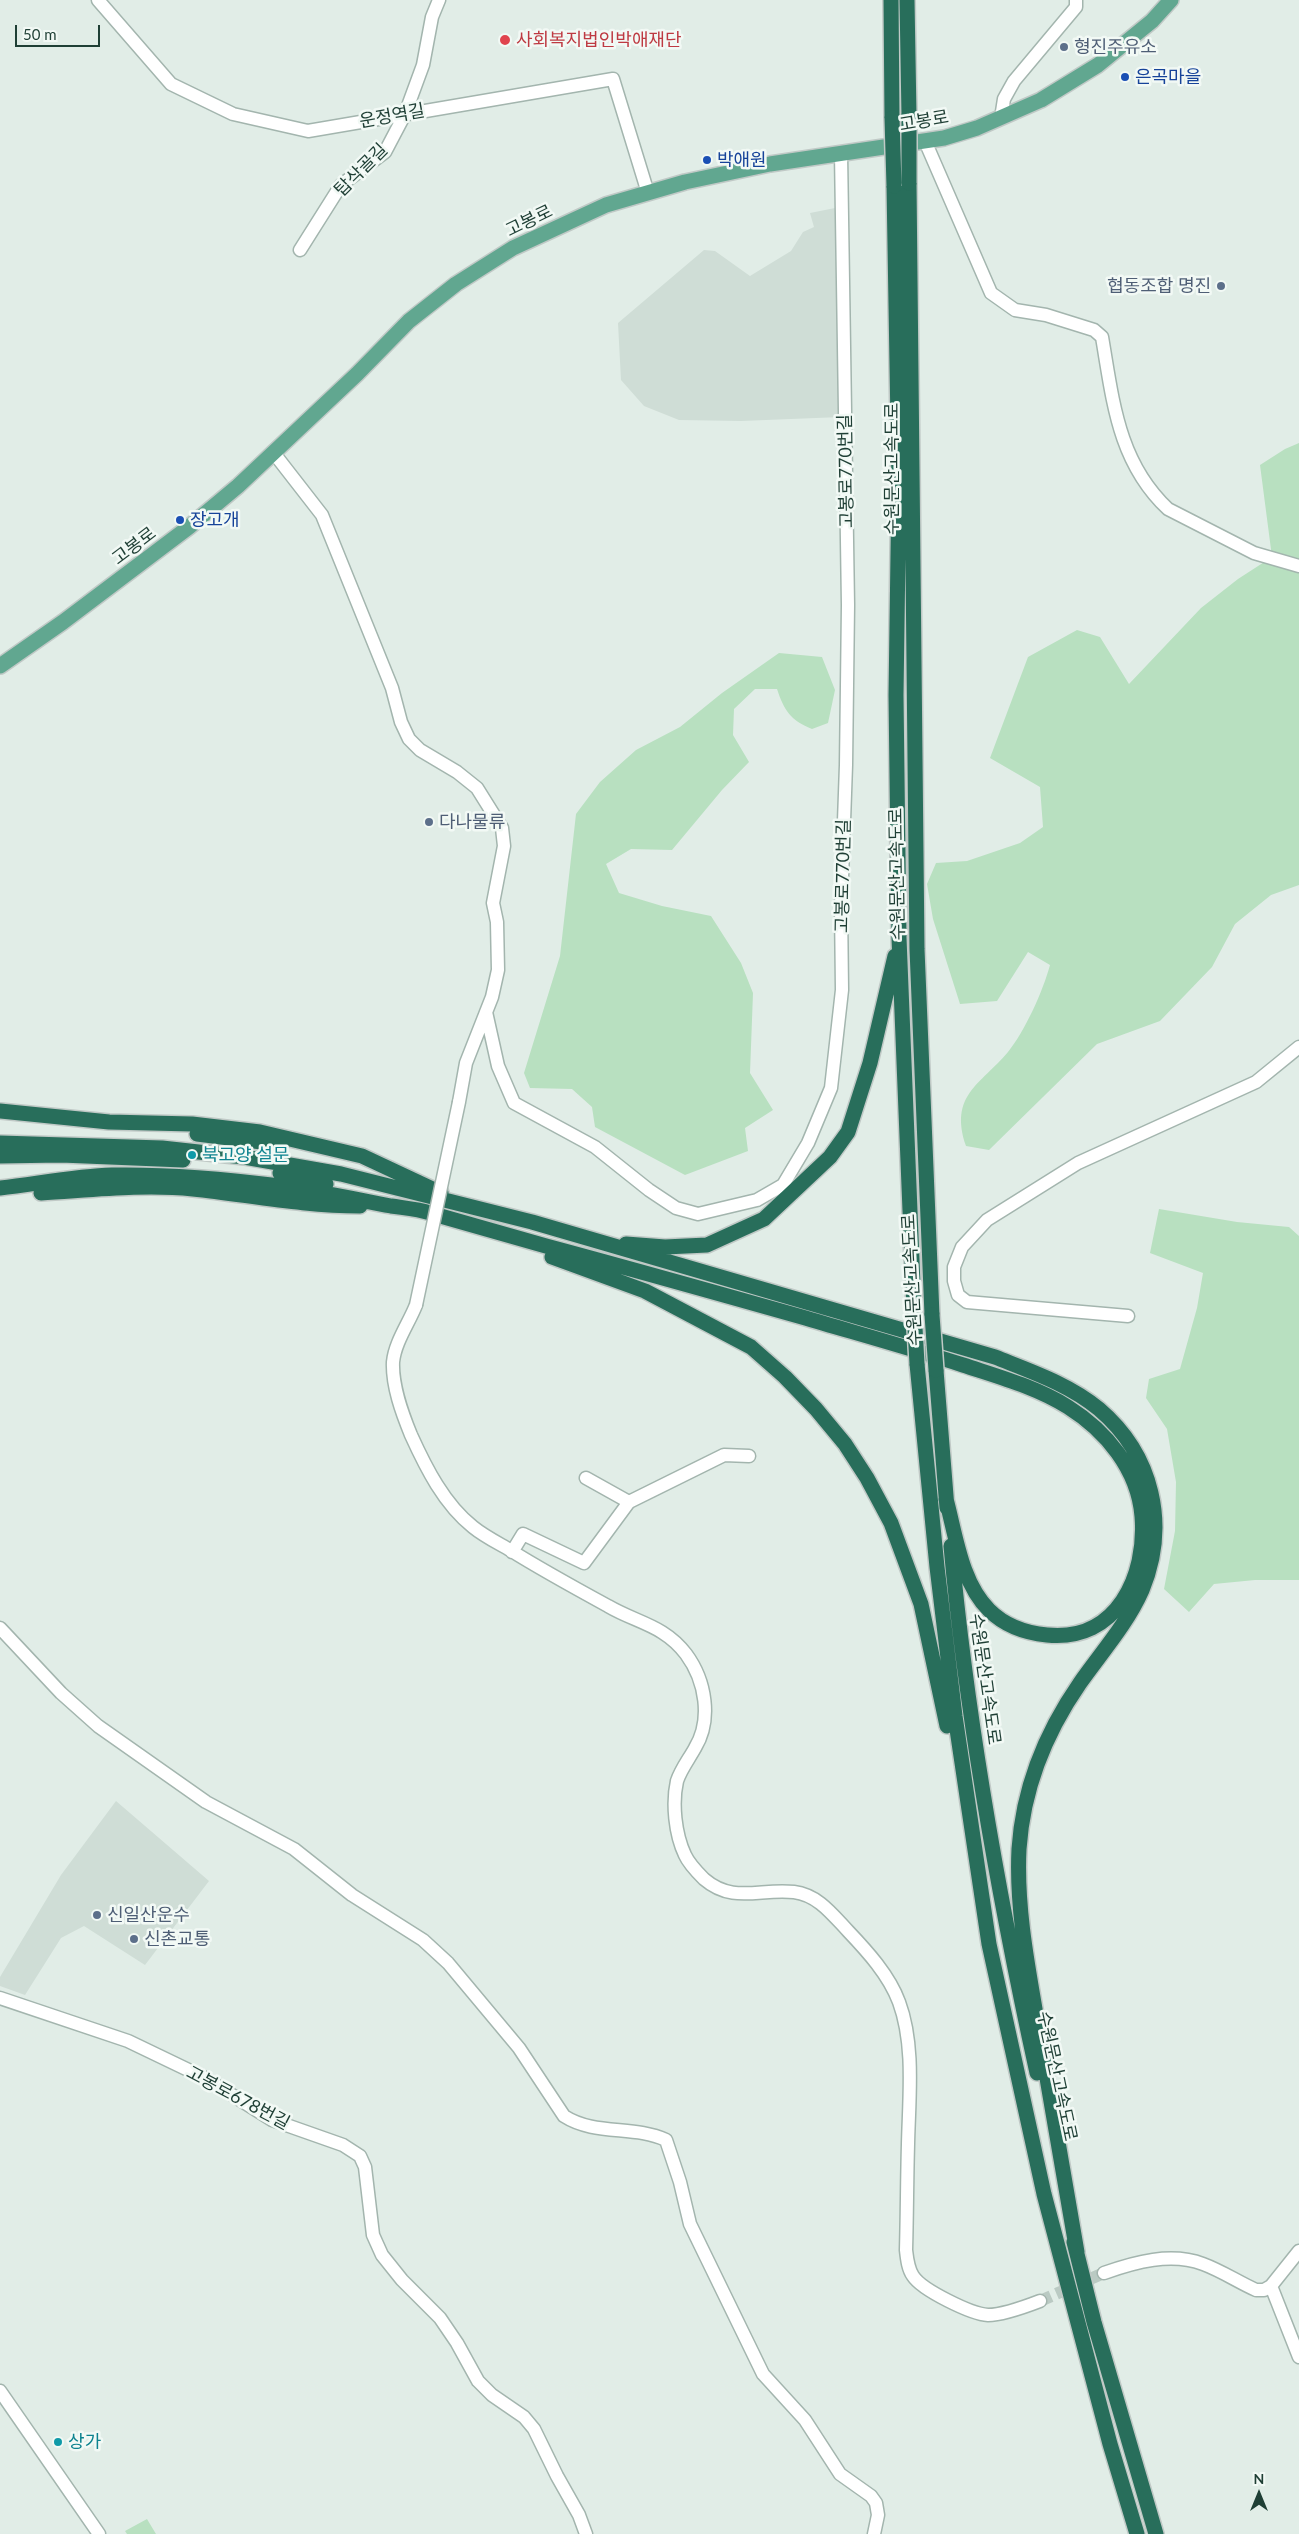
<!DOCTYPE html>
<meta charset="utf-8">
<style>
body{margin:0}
#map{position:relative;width:1299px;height:2534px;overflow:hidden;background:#e1ede7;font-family:Lato,sans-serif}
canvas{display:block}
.north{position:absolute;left:1234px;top:2469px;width:50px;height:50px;-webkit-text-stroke:4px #f2f9f5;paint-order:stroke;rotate:0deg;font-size:14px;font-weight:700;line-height:20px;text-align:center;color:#1f3f35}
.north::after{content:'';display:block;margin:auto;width:18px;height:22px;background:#1f3f35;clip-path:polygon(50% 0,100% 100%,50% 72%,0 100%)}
.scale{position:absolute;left:15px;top:25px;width:85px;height:22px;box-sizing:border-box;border:2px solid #1f3f35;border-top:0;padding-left:6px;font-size:15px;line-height:18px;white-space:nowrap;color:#1f3f35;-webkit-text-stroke:4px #f2f9f5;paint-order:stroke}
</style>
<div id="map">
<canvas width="1299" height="2534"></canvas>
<div class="north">N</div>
<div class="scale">50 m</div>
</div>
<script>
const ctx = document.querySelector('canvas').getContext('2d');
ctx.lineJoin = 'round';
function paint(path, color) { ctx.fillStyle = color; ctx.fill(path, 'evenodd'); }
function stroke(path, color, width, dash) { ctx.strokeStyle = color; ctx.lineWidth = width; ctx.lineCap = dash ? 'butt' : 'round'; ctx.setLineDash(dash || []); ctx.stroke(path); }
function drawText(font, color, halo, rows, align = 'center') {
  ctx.font = font + ' Lato,"Noto Sans KR",sans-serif'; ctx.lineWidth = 5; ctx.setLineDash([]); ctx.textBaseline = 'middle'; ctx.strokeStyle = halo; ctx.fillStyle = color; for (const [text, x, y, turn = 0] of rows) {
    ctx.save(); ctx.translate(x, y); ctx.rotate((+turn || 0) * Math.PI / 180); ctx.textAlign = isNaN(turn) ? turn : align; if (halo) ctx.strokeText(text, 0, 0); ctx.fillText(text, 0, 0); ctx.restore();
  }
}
paint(new Path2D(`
 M835,208L841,417L741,421L679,420L644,406L621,380L618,323L704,250L715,251L750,276L791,251L803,232L814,227L810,213Z
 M116,1801L209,1881L145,1965L84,1926L61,1938L25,1995L0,1986V1977L61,1875Z`), '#cfddd6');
paint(new Path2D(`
 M1299,443V885L1271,895L1235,924L1212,967L1160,1021L1097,1044L989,1150L966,1146C949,1095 980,1085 1008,1052C1025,1031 1043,991 1050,965L1028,952L997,1001L960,1004L933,919L927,884L936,863L967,861L1020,843L1043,827L1040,787L990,758L1028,657L1077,630L1100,637L1129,684L1201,608L1238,579L1272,557L1260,465L1285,449Z
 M779,653L822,657L835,690L828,723L812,729C790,720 784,710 777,689H755L734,709L733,735L749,762L722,790L672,850L631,849L606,864L619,893L662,906L711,916L741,963L753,993L750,1073L773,1110L745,1128L748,1151L685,1175L595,1127L592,1107L572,1089L530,1088L524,1073L560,956L576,814L600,782L636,750L680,727L722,693Z
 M1159,1209L1237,1222L1289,1227L1299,1236V1580H1255L1214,1584L1189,1612L1164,1589L1175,1531L1176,1482L1167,1429L1146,1398L1149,1379L1180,1369L1197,1308L1203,1273L1150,1253Z
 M147,2519L156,2534H127L125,2531Z`), '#b8e0c0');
stroke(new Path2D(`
 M1040,2301L1104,2273`), '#bacac3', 12, [12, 6]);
const street = new Path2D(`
 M98,0L171,84L233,114L308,131L613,79L648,193
 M1001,118L1004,99L1014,81L1076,7V0
 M925,141L991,293L1015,310L1046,315L1094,330L1102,337C1113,401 1118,462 1168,509L1254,553L1299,566
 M300,250L341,185L385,152L405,114L423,65L432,17L439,0
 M273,452L322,515L392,688L401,722L409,739L420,750L457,772L477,788L502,828L504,846L493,903L497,922L498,970L492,997L466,1063L459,1102
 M486,1012L498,1066L514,1103L595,1147L649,1190L676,1208L698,1214L757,1200L783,1185L808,1143L831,1088L842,990L841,906L846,765L848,605L841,153
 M416,1305C409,1323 395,1342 393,1362C392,1386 402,1413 411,1435C426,1468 444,1504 473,1527C484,1536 498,1543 510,1550C542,1570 575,1588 608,1606C637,1623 664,1625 686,1654C706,1681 712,1720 695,1748C689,1759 681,1769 677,1781C672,1803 675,1834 685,1855C689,1864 697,1872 704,1879C733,1904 760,1888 794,1892C818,1895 832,1914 848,1931C867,1951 889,1975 899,2002C915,2045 909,2098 908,2144C907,2180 907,2215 906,2250C907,2259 908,2269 913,2276C922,2290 971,2314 988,2315C1001,2315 1027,2306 1040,2301
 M1128,1316L967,1302L958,1295L954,1281V1267L962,1247L987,1220L1078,1163L1256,1082L1299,1047
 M586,1478L629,1502
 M512,1552L523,1534L584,1563L629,1502L724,1455L749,1456
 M0,1628L61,1693L98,1726L206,1802L294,1849L352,1895L423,1940L448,1963L519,2048L564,2116C595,2136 634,2125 666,2140L680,2182L690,2224L763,2374L805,2420L840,2474L871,2496L876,2503L878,2515L874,2534
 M0,1998L128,2041L205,2078L272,2120L343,2145L360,2156L365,2167L373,2235L382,2255L402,2280L440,2318L457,2343L478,2381L492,2395L524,2417L534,2429L557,2476L579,2515L586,2534
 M1299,2251L1271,2286L1299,2357
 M1104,2273C1135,2262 1171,2252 1203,2264C1222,2271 1238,2282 1256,2290H1264L1271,2286
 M0,2391L99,2534`);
const primary = new Path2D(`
 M0,666L63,622L189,527L238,486L357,374L409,321L456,284L513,248L606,205L685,182L770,164L944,138L977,128L1041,100L1098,65L1152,21L1171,0`);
const highway = new Path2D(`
 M891,0L892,118
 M907,0L909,115
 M909,183L917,949L932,1315
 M894,186L899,483L896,695L899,938L914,1310
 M0,1111L109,1122L192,1124L260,1132L362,1156L441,1193
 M197,1134L278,1144
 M0,1143L162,1148L244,1157L341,1174L532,1222L995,1357C1030,1371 1069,1384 1099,1409C1153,1455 1169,1525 1142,1590C1127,1624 1101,1653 1080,1683C1046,1732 1023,1789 1019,1849C1016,1908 1028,1968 1038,2026C1051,2101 1064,2177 1077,2252
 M0,1156L61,1155L183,1160
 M280,1173L326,1184
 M0,1188C36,1184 76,1176 112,1175C167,1174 225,1179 280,1186C317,1191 354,1199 391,1206C404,1208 418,1209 430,1213C469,1224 507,1235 546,1246C632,1269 717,1293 802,1317C856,1333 910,1348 963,1365C999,1377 1036,1387 1068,1407C1106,1431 1138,1469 1142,1516C1147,1576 1117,1642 1047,1635C1026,1633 1005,1626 989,1610C961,1582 956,1536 946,1499
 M41,1193C92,1190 143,1184 193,1189C249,1195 304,1206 360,1206
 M626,1244L665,1247L707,1245L764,1219L830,1157L848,1132L870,1063L895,956
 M552,1257L645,1291L751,1347L785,1377L816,1409L845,1444L867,1478L891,1523L921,1604L947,1726
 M917,1364L937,1567L955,1716L989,1944L1044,2194L1110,2444L1137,2534
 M936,1370L947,1508
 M951,1546C967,1723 999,1899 1037,2073
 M1074,2242L1094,2322L1156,2534`);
stroke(street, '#a3b5ae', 15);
stroke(primary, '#c0c9c6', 18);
stroke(highway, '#c0c9c6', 18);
stroke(street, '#fff', 12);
stroke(primary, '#61a790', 15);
stroke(highway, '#286e5b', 15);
const streetBridge = new Path2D(`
 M416,1305L459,1102`);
const highwayBridge = new Path2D(`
 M909,115V183
 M892,118L894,186
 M914,1310L917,1364
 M932,1315L936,1370`);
stroke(streetBridge, '#a3b5ae', 15, []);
stroke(highwayBridge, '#c0c9c6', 18, []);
stroke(streetBridge, '#fff', 12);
stroke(highwayBridge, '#286e5b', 15);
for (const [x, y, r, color] of [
 [505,40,6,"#e0444e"],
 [1064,47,5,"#5c6f8a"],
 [1125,77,5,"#1a4fb4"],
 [707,160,5,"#1a4fb4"],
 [1221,286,5,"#5c6f8a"],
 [180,520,5,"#1a4fb4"],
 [429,822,5,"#5c6f8a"],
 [192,1155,5,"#0f9aa8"],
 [97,1915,5,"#5c6f8a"],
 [134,1939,5,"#5c6f8a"],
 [58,2442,5,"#0f9aa8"]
]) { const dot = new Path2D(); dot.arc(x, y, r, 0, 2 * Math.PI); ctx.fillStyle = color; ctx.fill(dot); stroke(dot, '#f2f9f5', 2); }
drawText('18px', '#be3a42', '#f2f9f5', [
 ["사회복지법인박애재단",516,40]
], 'left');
drawText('18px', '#4e5e75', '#f2f9f5', [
 ["형진주유소",1074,47],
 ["협동조합 명진",1211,286,"right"],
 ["다나물류",439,822],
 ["신일산운수",107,1915],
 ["신촌교통",144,1939]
], 'left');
drawText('18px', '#164399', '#f2f9f5', [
 ["은곡마을",1135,77],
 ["박애원",717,160],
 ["장고개",190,520]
], 'left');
drawText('18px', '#1f3f35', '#f2f9f5', [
 ["운정역길",392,116,-10],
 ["고봉로",924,121,-10],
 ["탑삭골길",361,170,-45],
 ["고봉로",529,221,-26],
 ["수원문산고속도로",892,469,-90],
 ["고봉로770번길",846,471,-91],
 ["고봉로",134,546,-37],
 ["수원문산고속도로",897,874,-91],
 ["고봉로770번길",843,876,-89],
 ["수원문산고속도로",912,1280,-93],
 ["수원문산고속도로",985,1679,82],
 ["수원문산고속도로",1057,2076,78],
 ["고봉로678번길",238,2098,28]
]);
drawText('18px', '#0d838f', '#f2f9f5', [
 ["북고양 설문",202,1155],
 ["상가",68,2442]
], 'left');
</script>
